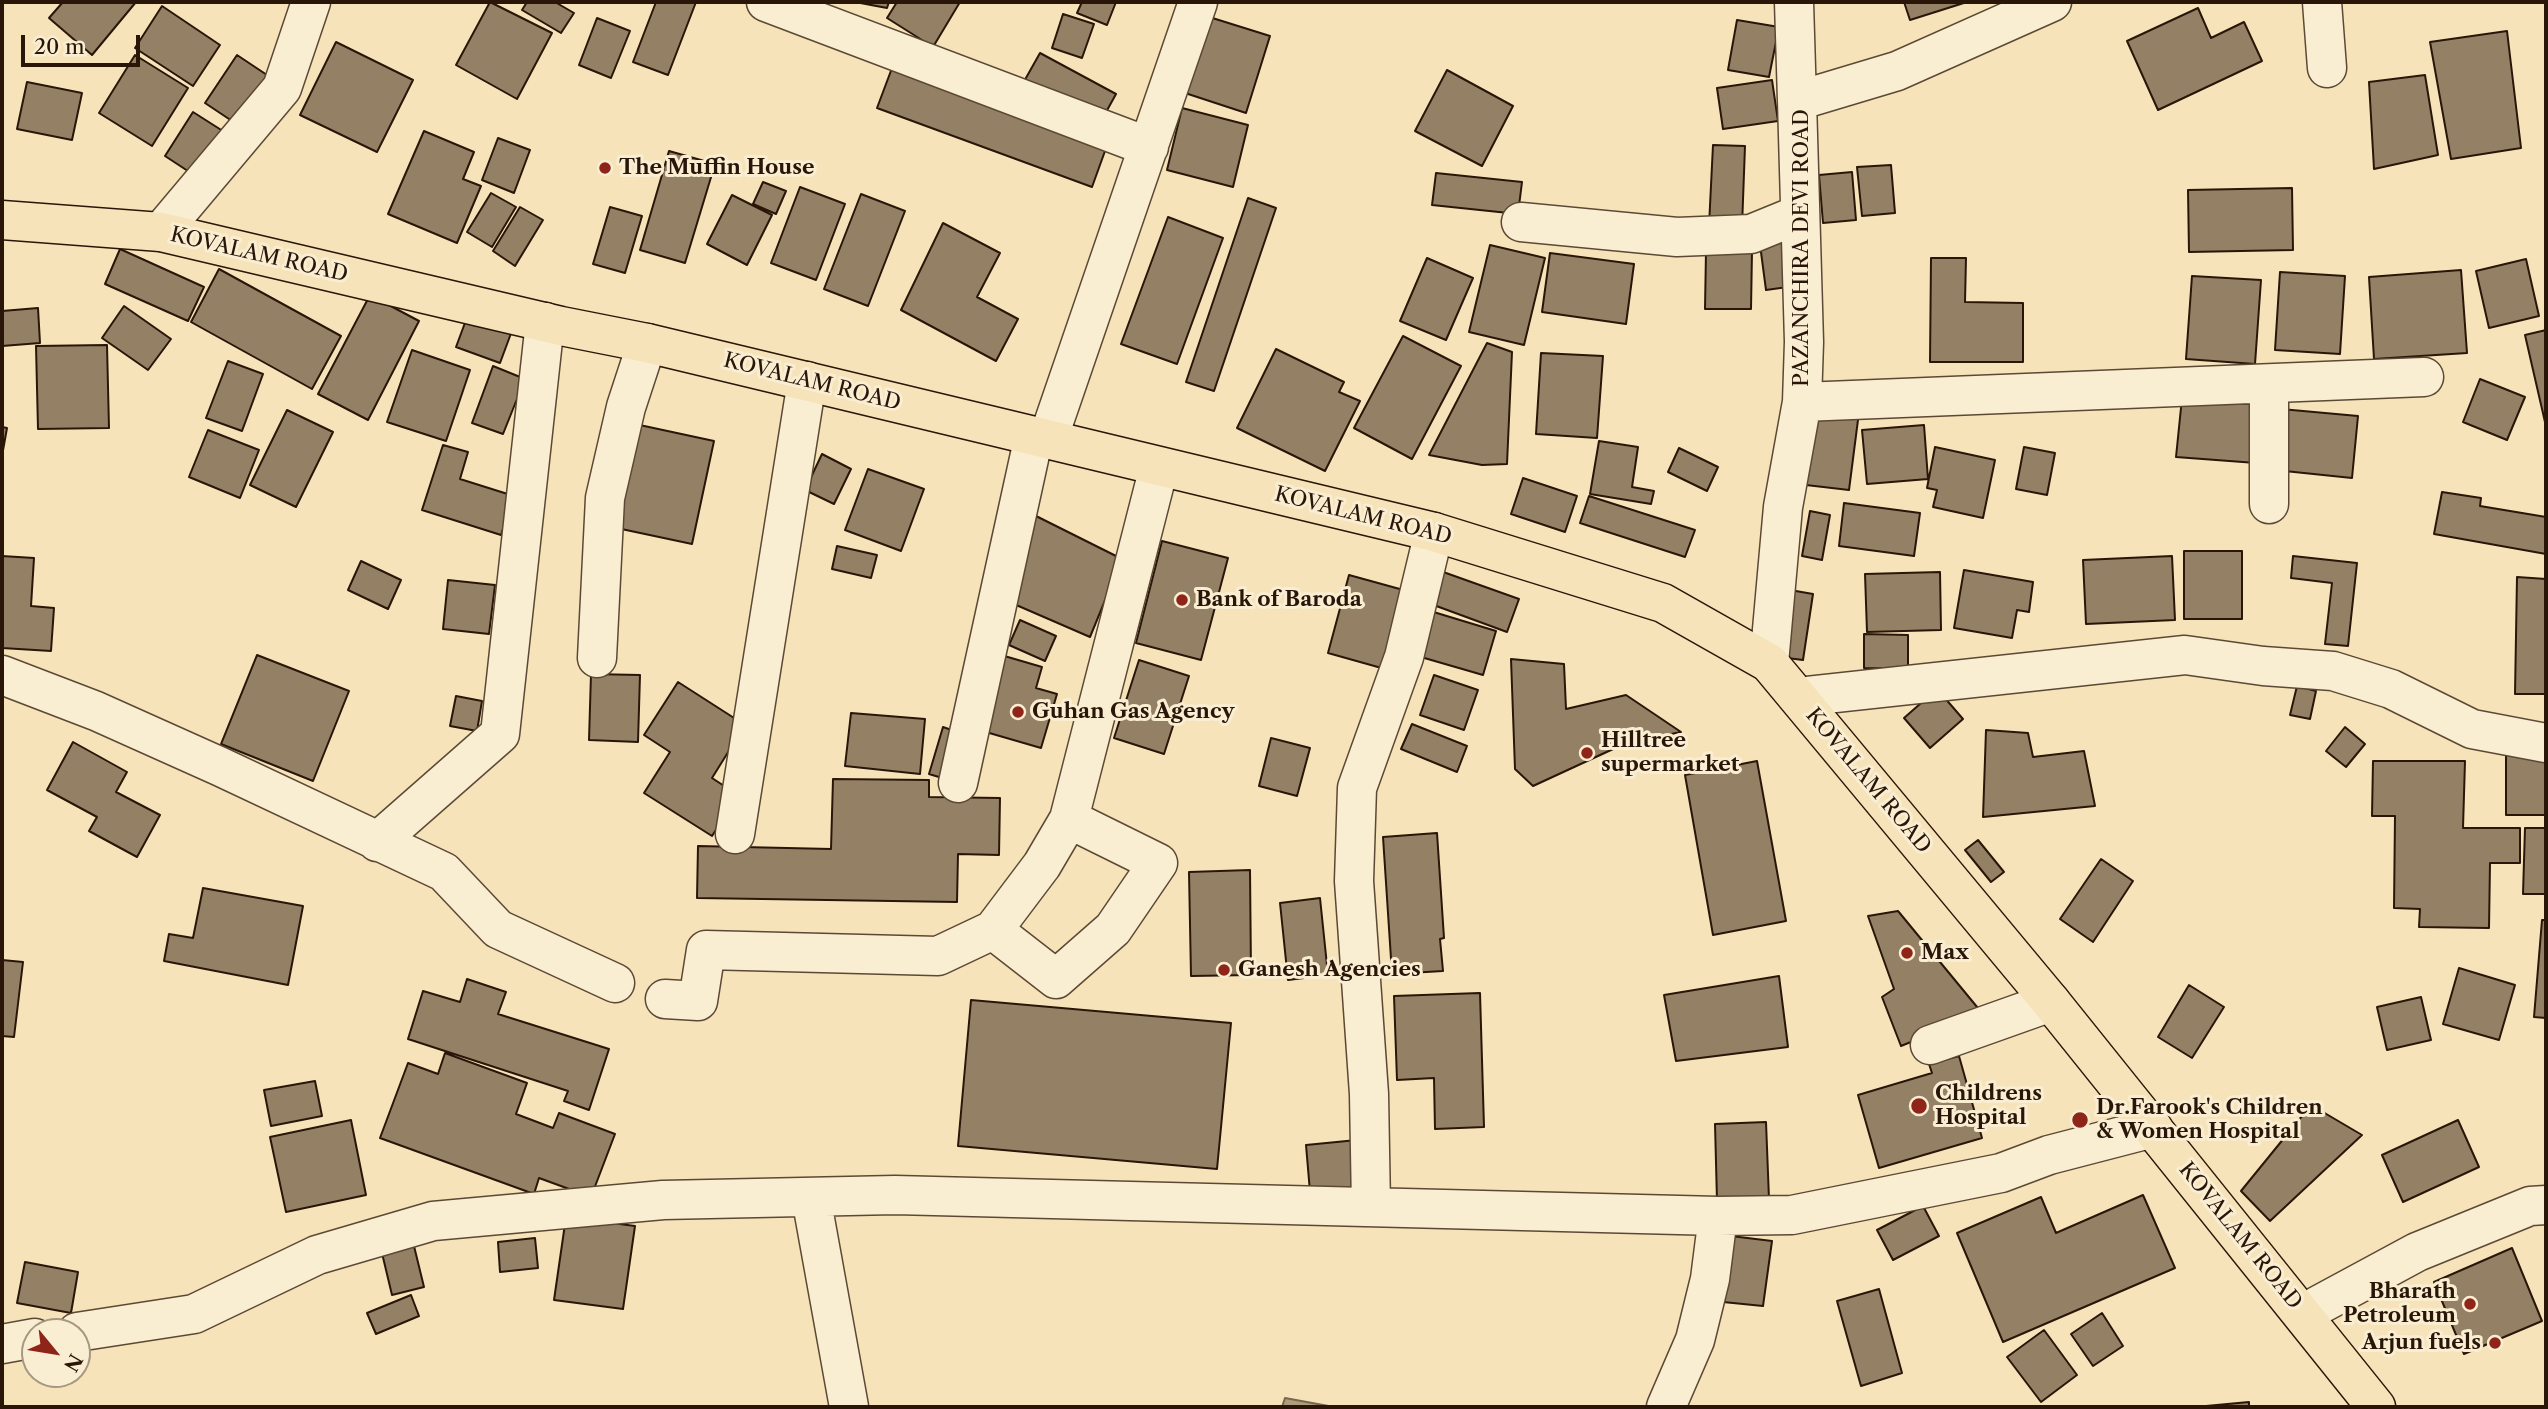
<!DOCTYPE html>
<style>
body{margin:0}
#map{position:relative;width:2548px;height:1409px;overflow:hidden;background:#f6e3b9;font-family:"Libre Caslon Text",serif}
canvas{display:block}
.frame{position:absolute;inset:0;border:4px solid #291609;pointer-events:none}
.north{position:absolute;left:21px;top:1318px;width:70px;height:70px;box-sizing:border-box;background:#f9edd2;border:2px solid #a69782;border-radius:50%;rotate:120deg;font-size:19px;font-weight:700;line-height:28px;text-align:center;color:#291609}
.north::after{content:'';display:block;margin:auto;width:24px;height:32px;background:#8f2418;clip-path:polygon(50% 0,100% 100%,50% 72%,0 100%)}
.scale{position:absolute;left:21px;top:35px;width:119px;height:32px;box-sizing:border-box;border:4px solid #291609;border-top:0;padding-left:9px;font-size:21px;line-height:24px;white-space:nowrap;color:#291609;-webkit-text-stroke:5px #f9edd2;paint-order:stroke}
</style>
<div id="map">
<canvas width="2548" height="1409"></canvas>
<div class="frame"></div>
<div class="north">N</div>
<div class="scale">20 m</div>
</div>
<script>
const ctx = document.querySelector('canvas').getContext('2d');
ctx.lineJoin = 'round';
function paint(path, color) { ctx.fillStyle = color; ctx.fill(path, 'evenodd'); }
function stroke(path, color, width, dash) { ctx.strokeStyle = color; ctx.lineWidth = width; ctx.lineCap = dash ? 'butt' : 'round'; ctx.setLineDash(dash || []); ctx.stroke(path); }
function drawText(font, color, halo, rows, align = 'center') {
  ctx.font = font + ' "Libre Caslon Text",serif'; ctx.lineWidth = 6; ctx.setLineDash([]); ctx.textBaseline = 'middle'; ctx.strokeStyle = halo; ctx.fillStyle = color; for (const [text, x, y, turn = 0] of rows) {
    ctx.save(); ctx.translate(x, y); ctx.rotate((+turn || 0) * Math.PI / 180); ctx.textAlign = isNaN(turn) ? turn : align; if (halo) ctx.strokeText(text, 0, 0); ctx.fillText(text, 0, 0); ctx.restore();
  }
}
const water = new Path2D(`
 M1285,1398L1334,1407H1282Z`);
paint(water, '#b09d7d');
stroke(water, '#7a674f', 2);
const building = new Path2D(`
 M63,2H136L92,55L49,18Z
 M490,2L552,33L517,99L456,65Z
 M527,2H555L574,13L561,33L522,10Z
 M656,2H696L668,75L633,62Z
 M855,2H889L887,8Z
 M897,2H960L933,47L887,18Z
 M1082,2H1116L1107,25L1077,13Z
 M1904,2H1967L1910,20Z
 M162,6L220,45L193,86L135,48Z
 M2198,8L2211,38L2244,22L2262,61L2158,110L2127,41Z
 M1063,14L1094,24L1082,58L1052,48Z
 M1206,16L1270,36L1246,113L1182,92Z
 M597,18L630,31L611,78L579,65Z
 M1737,20L1779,27L1769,77L1728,70Z
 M2507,31L2521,148L2451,159L2430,42Z
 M336,42L413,80L377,152L300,115Z
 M1040,53L1116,94L1099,125L1022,85Z
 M135,55L188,88L152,146L99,113Z
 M237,55L270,77L238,125L205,103Z
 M895,60L1109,140L1092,187L877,108Z
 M1447,70L1513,106L1482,166L1415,131Z
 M2425,75L2438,155L2374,169L2369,82Z
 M1772,80L1778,121L1723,129L1717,88Z
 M27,82L82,93L72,140L17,129Z
 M1182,108L1248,125L1233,187L1167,170Z
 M193,112L226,133L197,177L165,156Z
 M424,131L474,152L463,179L481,186L457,243L388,214Z
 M498,138L530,150L514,193L482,180Z
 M1713,145L1745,146L1742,227L1709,226Z
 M669,151L715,164L685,263L640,250Z
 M1891,165L1895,213L1862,216L1857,167Z
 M1852,172L1856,220L1823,223L1819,175Z
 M1436,173L1522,182L1518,214L1432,205Z
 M763,182L786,191L776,214L753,204Z
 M800,187L845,204L816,280L771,263Z
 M2292,188L2293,250L2189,252L2188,190Z
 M491,193L516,207L492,247L467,232Z
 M861,194L905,211L868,306L824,289Z
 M732,195L772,215L747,265L707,244Z
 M1248,198L1276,208L1214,391L1186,382Z
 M520,207L543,220L515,266L493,251Z
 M610,207L642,216L625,273L593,264Z
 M1168,217L1223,238L1177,364L1121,344Z
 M943,223L1000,253L977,297L1018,319L996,361L901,310Z
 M1788,233L1795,286L1766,290L1759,237Z
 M1490,245L1545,258L1524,345L1469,332Z
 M120,249L204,287L188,321L105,284Z
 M1706,251H1752L1751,309H1705Z
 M1550,253L1634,264L1626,324L1542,312Z
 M1427,258L1473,278L1446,340L1400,321Z
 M1931,258H1966L1965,302L2023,303V362H1930Z
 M2526,259L2539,316L2489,328L2476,271Z
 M219,269L341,336L312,389L191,322Z
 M2461,270L2467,353L2374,359L2369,277Z
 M2280,272L2345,276L2340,354L2275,350Z
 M2192,276L2261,280L2255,364L2186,359Z
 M370,295L419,321L368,420L318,394Z
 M124,306L171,339L148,370L102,338Z
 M38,308L40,343L2,346V311Z
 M469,312L513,328L500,363L456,347Z
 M2546,330V422H2545L2525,335Z
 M1403,336L1461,366L1412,459L1354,428Z
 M1487,343L1512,352L1507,464L1482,465L1429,455Z
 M107,345L109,428L38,429L36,346Z
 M1276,349L1344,382L1339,392L1360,401L1325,471L1237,428Z
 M412,350L470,370L446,441L387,422Z
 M1541,353L1603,356L1597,438L1536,434Z
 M228,361L263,374L242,431L206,418Z
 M493,366L525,379L503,434L472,423Z
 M2480,379L2525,397L2507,440L2463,422Z
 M2182,398L2262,405L2256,463L2176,457Z
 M1816,407L1859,412L1849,490L1806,485Z
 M2281,409L2358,416L2352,478L2275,470Z
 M287,410L333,432L296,507L250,485Z
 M635,424L714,441L692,544L612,527Z
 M1924,425L1928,479L1867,484L1862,430Z
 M2,427L7,428L2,456Z
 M208,430L259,450L240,498L189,477Z
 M1599,441L1638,447L1632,487L1654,491L1651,504L1590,494Z
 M443,445L468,452L460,479L514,496L501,535L422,510Z
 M1935,447L1995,460L1983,518L1933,507L1937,490L1927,488Z
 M2024,447L2055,453L2047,495L2016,489Z
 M1679,448L1718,467L1707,491L1668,472Z
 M822,454L851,469L834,504L805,490Z
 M868,469L924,489L901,551L845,530Z
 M1523,478L1577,496L1565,532L1511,514Z
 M2442,492L2481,498L2480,506L2546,517V554L2434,534Z
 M1589,496L1695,530L1685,557L1580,523Z
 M1844,503L1920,513L1914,556L1839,546Z
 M1810,511L1830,515L1822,560L1802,556Z
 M1030,513L1122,559L1090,637L1007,601Z
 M1162,541L1228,558L1201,660L1136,643Z
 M837,546L877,555L871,578L832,569Z
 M2184,551H2242V619H2184Z
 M2,556L34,558L31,606L54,608L51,651L2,648Z
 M2172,556L2175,620L2086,624L2083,560Z
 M2293,556L2357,563L2348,646L2325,644L2332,583L2291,578Z
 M361,561L401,580L388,609L348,590Z
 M1432,568L1519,599L1507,632L1420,600Z
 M1964,570L2033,582L2029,612L2017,610L2012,638L1954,628Z
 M1940,572L1941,630L1867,632L1865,574Z
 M1349,575L1407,591L1385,669L1328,653Z
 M2517,577L2546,579V694H2515Z
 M448,580L495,585L489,634L443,629Z
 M1790,590L1813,594L1803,660L1779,657Z
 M1427,610L1496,631L1483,675L1414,655Z
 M1020,620L1056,636L1045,661L1009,645Z
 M1864,634L1908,635V669L1864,668Z
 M257,655L349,691L313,781L221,744Z
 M1001,655L1042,667L1036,688L1057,694L1041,748L979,730Z
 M1511,659L1564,664L1566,709L1626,695L1681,732L1624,744L1533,786L1515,769Z
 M1139,660L1189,676L1164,754L1114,738Z
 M591,674L640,675L638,742L589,740Z
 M1434,675L1478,690L1464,730L1420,715Z
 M678,682L745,725L712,778L738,795L712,836L644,793L670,752L644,735Z
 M2297,686L2316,691L2310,719L2290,715Z
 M1937,689L1963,719L1930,748L1904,718Z
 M456,696L482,701L477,731L450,726Z
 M851,713L925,719L920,774L845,766Z
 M1412,724L1467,746L1457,772L1401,749Z
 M943,727L966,735L952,781L929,774Z
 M2345,727L2365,744L2346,767L2326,751Z
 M1986,730L2028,733L2033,757L2084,751L2095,806L1983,817Z
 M1271,738L1310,748L1297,796L1259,786Z
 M73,742L127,772L116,792L160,815L137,857L89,831L97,817L47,790Z
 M2506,755H2546V815H2506Z
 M1757,761L1786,921L1713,935L1685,775Z
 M2373,761H2465L2463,828H2520V863H2490L2489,928L2419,927L2420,909L2394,908L2395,816H2372Z
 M833,779L929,780V797L1000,798L999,855L958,854L957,902L697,898L698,846L831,849Z
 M2525,828H2546V894H2523Z
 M1437,833L1444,938L1440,939L1443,971L1392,974L1383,837Z
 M1978,840L2004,872L1991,882L1965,850Z
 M2101,859L2133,881L2093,942L2060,919Z
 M1250,870L1251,975L1191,976L1189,872Z
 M203,888L303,906L288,985L164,961L169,934L193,938Z
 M1320,898L1328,975L1288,980L1280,903Z
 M1898,911L1982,1013L1901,1046L1882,997L1894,989L1868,916Z
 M2542,920H2546V1018L2534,1017Z
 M2,960L23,962L14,1037L2,1036Z
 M2459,968L2515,985L2499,1040L2443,1024Z
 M1779,976L1788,1047L1676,1061L1664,995Z
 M467,979L506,992L498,1014L609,1049L589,1110L564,1101L568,1091L408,1039L423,991L460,1002Z
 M2189,985L2224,1007L2192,1058L2158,1037Z
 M1480,993L1484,1127L1435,1129L1434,1078L1397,1080L1394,996Z
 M2421,997L2431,1040L2387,1050L2377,1007Z
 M971,1000L1231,1023L1217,1169L958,1146Z
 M445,1053L527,1083L516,1114L553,1128L559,1113L615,1134L591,1197L539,1178L534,1194L380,1138L408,1063L438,1074Z
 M1959,1056L1982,1138L1879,1168L1858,1095L1932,1073L1929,1064Z
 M315,1081L322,1116L271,1126L264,1090Z
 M2311,1105L2362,1135L2270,1221L2241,1191Z
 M351,1120L366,1195L286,1212L270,1137Z
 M2458,1120L2479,1167L2403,1202L2382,1155Z
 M1766,1122L1769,1199L1717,1201L1715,1124Z
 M1357,1140L1361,1188L1310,1192L1306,1145Z
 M2143,1195L2175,1268L2003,1342L1957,1233L2041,1197L2056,1233Z
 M1923,1206L1939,1236L1893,1260L1877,1230Z
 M566,1217L635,1226L623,1309L554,1300Z
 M1731,1236L1772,1241L1763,1306L1723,1302Z
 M535,1238L538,1268L500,1272L498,1242Z
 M413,1242L424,1287L392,1295L381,1249Z
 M2512,1248L2542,1321L2464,1354L2434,1282Z
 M25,1262L78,1272L71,1313L17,1303Z
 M1879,1289L1902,1373L1861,1386L1837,1301Z
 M411,1295L419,1316L376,1334L367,1313Z
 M2102,1313L2123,1346L2093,1366L2071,1334Z
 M2044,1330L2077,1375L2041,1402L2007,1357Z
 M2249,1402V1407H2206V1406Z`);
paint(building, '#948165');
stroke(building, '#291609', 2);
const minor = new Path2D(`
 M766,2L1149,147
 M1794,2L1797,101
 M2322,2L2327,68
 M1521,222L1677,237L1751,234L1800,214
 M161,232L282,88L311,2
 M2269,386V504
 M1802,402L2424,377
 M1048,439L1198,2
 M597,658L605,498L626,407L647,343
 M1769,663L1783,507L1802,402L1804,342L1797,101L1897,71L2052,2
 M2,675L96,711L221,767L444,872L498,929L615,983
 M1798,697L2185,655L2263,666L2333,671L2391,689L2472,729L2546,743
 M958,783L1034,436
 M735,834L807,381
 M377,842L500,734L545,322
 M993,930L1056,979L1113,929L1158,863L1069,819
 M665,999L698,1001L706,950L938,956L993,930L1042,865L1069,819L1159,467
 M1930,1045L2051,1002
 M811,1197L849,1407
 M1371,1207L1369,1094L1354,881L1357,788L1404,657L1434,532
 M2304,1313L2417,1252L2530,1206L2546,1205
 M77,1332L194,1314L317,1255L433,1221L663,1200L895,1195L1718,1216L1792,1215L2001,1173L2049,1155L2153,1128
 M2,1344L35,1338
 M1666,1407L1695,1340L1710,1279L1718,1216`);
const major = new Path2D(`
 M2,220L161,232L561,326L647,343L1434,532L1663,603L1769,663L2051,1002L2376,1407`);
stroke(minor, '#5c4935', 41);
stroke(major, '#291609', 41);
stroke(minor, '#f9edd2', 38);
stroke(major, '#f6e3b9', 38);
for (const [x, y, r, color] of [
 [605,168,7,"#8f2418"],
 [1182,600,7,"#8f2418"],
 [1018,712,7,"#8f2418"],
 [1587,753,7,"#8f2418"],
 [1907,953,7,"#8f2418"],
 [1224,970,7,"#8f2418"],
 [1919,1106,9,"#8f2418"],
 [2080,1120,9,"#8f2418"],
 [2470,1304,7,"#8f2418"],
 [2495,1343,7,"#8f2418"]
]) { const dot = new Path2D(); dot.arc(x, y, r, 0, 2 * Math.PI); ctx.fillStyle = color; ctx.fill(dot); stroke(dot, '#f9edd2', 2.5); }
drawText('bold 21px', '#291609', '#f9edd2', [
 ["The Muffin House",619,168],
 ["Bank of Baroda",1196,600],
 ["Guhan Gas Agency",1032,712],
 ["Hilltree",1601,741],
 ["supermarket",1601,765],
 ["Max",1921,953],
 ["Ganesh Agencies",1238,970],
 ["Childrens",1935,1094],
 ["Hospital",1935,1118],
 ["Dr.Farook's Children",2096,1108],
 ["& Women Hospital",2096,1132],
 ["Bharath",2456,1292,"right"],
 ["Petroleum",2456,1316,"right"],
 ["Arjun fuels",2481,1343,"right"]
], 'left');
drawText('21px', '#291609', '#f9edd2', [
 ["PAZANCHIRA DEVI ROAD",1802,248,-90],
 ["KOVALAM ROAD",259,255,13],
 ["KOVALAM ROAD",812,382,14],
 ["KOVALAM ROAD",1363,516,14],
 ["KOVALAM ROAD",1868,781,50],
 ["KOVALAM ROAD",2240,1236,51]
]);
</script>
